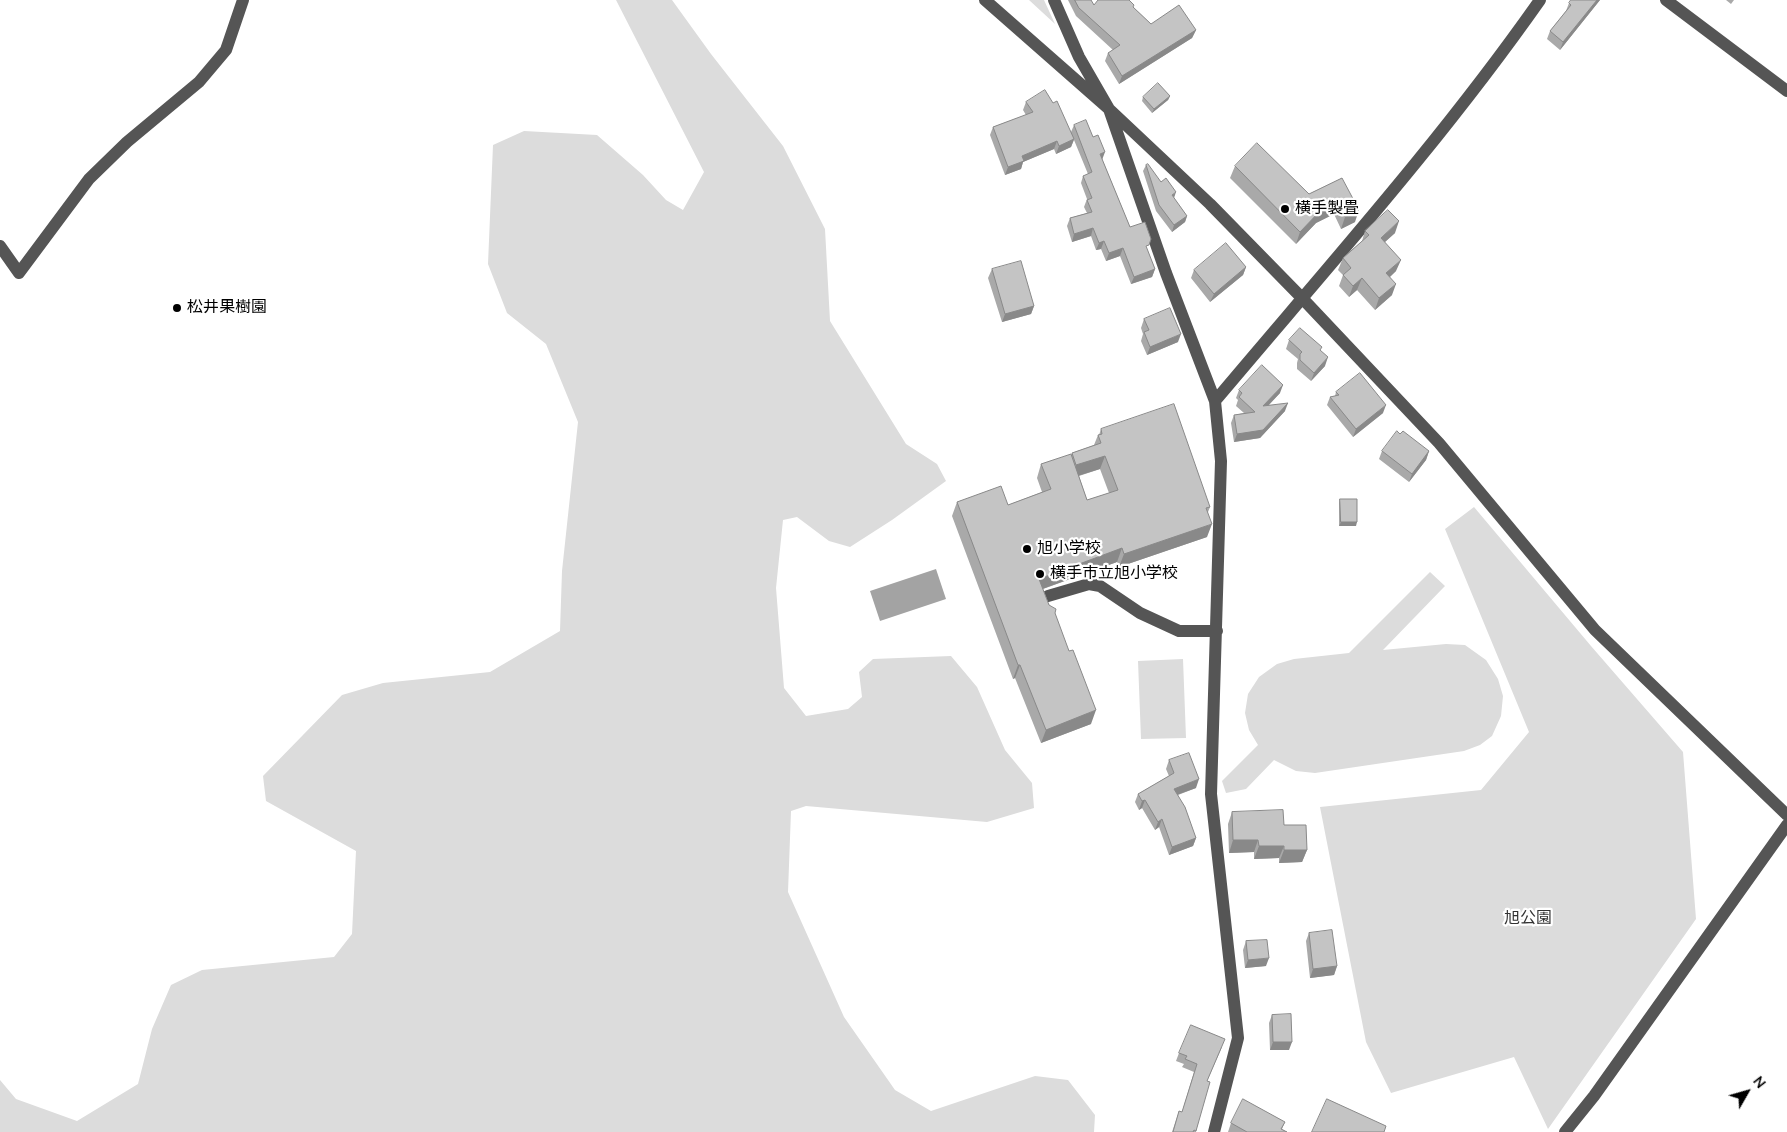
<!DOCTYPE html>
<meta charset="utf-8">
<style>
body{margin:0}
#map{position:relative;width:1787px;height:1132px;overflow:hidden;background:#fff;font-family:"Nunito Sans",sans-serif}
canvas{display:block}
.north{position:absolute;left:1722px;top:1067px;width:50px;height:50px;-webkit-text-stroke:4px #fff;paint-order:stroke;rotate:52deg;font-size:14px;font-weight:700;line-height:20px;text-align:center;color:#000}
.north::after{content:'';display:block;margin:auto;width:18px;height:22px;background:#000;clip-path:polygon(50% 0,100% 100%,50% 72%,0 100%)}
</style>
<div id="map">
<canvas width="1787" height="1132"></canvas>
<div class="north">N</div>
</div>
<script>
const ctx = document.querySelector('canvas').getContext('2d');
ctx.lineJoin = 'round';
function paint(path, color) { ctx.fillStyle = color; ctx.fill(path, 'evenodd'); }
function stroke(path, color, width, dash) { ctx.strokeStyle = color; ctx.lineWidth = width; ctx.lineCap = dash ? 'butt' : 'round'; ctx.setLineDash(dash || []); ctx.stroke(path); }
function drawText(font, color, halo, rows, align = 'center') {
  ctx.font = font + ' "Nunito Sans","Noto Sans JP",sans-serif'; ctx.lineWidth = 4.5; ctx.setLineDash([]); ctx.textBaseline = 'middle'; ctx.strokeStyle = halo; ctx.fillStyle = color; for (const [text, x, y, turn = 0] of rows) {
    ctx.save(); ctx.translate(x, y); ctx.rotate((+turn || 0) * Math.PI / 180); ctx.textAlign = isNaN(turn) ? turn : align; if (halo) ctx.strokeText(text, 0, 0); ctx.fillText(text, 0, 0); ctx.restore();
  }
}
paint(new Path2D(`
 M616,0H672L711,54L783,146L825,229L830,321L906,444L937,464L946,481L892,520L850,547L829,541L797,517L783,520L776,588L784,688L806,716L848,709L862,697L859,672L873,659L951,656L977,687L1005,750L1032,783L1034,808L987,822L806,806L791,811L788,892L844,1017L895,1090L931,1111L1035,1076L1068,1080L1095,1115L1094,1132H0V1080L16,1099L77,1121L138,1084L152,1029L171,985L202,970L334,957L352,934L356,851L266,801L263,776L342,695L383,683L490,672L560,631L562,571L578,422L546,344L507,313L488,264L493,145L524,131L597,135L643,175L666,200L683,210L704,172Z
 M1029,0H1044L1055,24Z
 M1474,507L1591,646L1683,752L1696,919L1548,1129L1514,1057L1391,1093L1366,1042L1320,807L1481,790L1529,732L1445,529Z
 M1430,572L1445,586L1383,650L1446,644L1465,645L1486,660L1498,679L1503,696L1501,716L1492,736L1480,745L1464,751L1315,773L1296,771L1274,760L1246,789L1226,793L1222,781L1258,745L1249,730L1245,713L1248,694L1259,677L1277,664L1294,659L1349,653Z
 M1183,659L1186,738L1141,739L1138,661Z`), '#dcdcdc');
paint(new Path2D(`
 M936,569L946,599L880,621L870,591Z`), '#a3a3a3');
stroke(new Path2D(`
 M985,0L1109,109L1210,204L1302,298L1439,443L1595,630L1787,815
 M1054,0L1079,57L1109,109L1166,273L1215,401L1221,461L1211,794L1238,1038L1214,1132
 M1666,0L1787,91
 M0,246L19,273L89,179L127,142L199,82L226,50L243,0
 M1215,401C1326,269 1441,141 1540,0
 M1048,596L1089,584L1100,586L1140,613L1179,631H1217
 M1565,1132L1594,1096L1787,825`), '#555', 12);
paint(new Path2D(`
 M1068,0H1091L1094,5L1133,7L1151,24L1196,30L1192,38L1119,84L1105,61L1108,53L1113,50L1076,16Z
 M1600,0L1560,50L1547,39L1550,31L1566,11L1569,3Z
 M1726,0H1734L1731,4Z
 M1170,96L1168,100L1152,113L1142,101L1143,97Z
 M1026,102L1071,132L1074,125L1102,159L1130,227L1147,250L1155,269L1152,277L1131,284L1120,256L1106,261L1101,249L1096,250L1091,236L1072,242L1067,226L1070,218L1087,213L1084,207L1087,199L1081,183L1083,176L1088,174L1074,140L1071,147L1056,154L1054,149L1023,162L1021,169L1005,175L990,135L993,127L1026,115L1023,110Z
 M1146,165L1174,199L1187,216L1185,222L1172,232L1156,211L1143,171Z
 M1235,166L1309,194L1342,178L1355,222L1341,229L1334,214L1316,223L1296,244L1230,178Z
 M1365,231L1395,233L1385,242L1396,271L1390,277L1392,295L1375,310L1357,290L1349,297L1339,286L1343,275L1338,270L1343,258L1362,241Z
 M1246,267L1243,275L1210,302L1191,278L1194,270Z
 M992,269L1034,306L1031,314L1002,322L988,278Z
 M1144,319L1178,342L1147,355L1141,341L1143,334L1141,328Z
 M1289,340L1321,351L1325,366L1311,381L1297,369V363L1298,359L1286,349Z
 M1239,390L1280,393L1269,405L1285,411L1260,438L1234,442L1231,423L1234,415L1244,413L1236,406L1238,400L1236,398Z
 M1336,392L1383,413L1353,437L1327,405L1330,397L1335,396Z
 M1101,429L1210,507L1208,512L1207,537L1119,567L1117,562L1043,589L1049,605L1055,613L1091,724L1041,743L1015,678L1013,679L952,516L957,502L1008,505L1042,492L1037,478L1041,464L1071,455L1072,453L1094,445L1098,435H1099ZM1100,469L1109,493L1087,500L1079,476Z
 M1382,451H1429L1426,460L1409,482L1379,459Z
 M1340,499L1356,526H1339V503Z
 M1169,760L1196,788L1178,795L1196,838L1193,846L1169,855L1159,827L1155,830L1142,808L1139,810L1135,802L1138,794L1169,776L1166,769Z
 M1232,812L1284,825L1307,850L1302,862L1279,863V858L1254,859V852L1229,853L1228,824Z
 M1309,933L1337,966L1334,975L1310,978L1306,941Z
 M1246,941L1266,966L1245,968L1243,950Z
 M1272,1015L1289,1050H1270L1269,1023Z
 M1222,1047L1207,1081L1196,1132H1172L1179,1111L1182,1112L1194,1072L1182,1067L1184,1064L1176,1061L1179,1053Z
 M1285,1122L1282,1129L1287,1132H1228L1231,1123Z`), '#a9a9a9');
paint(new Path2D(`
 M1597,0H1600L1560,50L1563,42Z
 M1196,30L1192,38L1119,84L1122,76Z
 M1170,96L1168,100L1152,113L1154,109Z
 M1074,139L1071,147L1056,154L1059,146Z
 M1057,141L1054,149L1023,162L1021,169L1005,175L1008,167L1022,156Z
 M1105,152L1102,160L1100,154Z
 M1176,192L1174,198L1172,195Z
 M1338,203L1334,214L1316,223L1296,244L1300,232L1320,211Z
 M1359,210L1355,222L1341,229L1345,217Z
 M1187,216L1185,222L1172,232L1174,225Z
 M1399,221L1395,233L1377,249L1381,238Z
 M1093,228L1091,236L1072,242L1074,234Z
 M1104,241L1101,249L1096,250L1099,243Z
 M1123,248L1120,256L1106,261L1109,253Z
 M1401,260L1396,271L1382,284L1386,273Z
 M1246,267L1243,275L1210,302L1214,294Z
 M1155,269L1152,277L1131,284L1134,277Z
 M1362,278L1357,290L1349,297L1353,286Z
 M1396,284L1392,295L1375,310L1379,298Z
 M1034,306L1031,314L1002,322L1005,314Z
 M1181,334L1178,342L1147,355L1150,347Z
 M1328,357L1325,366L1311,381L1314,373Z
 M1283,385L1280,393L1260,414L1263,406Z
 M1288,403L1285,411L1260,438L1234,442L1237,434Z
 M1386,405L1383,413L1353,437L1356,429Z
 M1429,451L1426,460L1409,482L1412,474Z
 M1105,456L1100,469L1071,478L1076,465Z
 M1341,522H1357L1356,526H1339Z
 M1212,524L1207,537L1119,567L1124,554Z
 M1122,548L1117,562L1034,592L1039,579Z
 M1018,665H1020L1015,678L1013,679Z
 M1096,710L1091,724L1041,743L1046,730Z
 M1199,779L1196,788L1171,797L1174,789Z
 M1145,800L1142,808L1139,810L1142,801Z
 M1162,819L1159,827L1155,830L1158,822Z
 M1196,838L1193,846L1169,855L1172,847Z
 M1233,840H1258L1254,852L1229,853Z
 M1259,846H1284L1279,858L1254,859Z
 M1284,850H1307L1302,862L1279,863Z
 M1269,958L1266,966L1245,968L1248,960Z
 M1337,966L1334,975L1310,978L1313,969Z
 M1273,1042H1292L1289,1050H1270Z`), '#898989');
const building = new Path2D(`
 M1075,0H1091L1094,5L1098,0H1129L1134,5L1133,7L1151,24L1179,5L1196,30L1122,76L1108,53L1120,45L1079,8Z
 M1571,0H1597L1563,42L1550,31L1571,5L1569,3Z
 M1158,83L1170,96L1154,109L1143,97Z
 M1045,90L1053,103L1057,101L1074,139L1059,146L1057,141L1022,156L1024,161L1008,167L993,127L1033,112L1026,102Z
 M1086,120L1093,137L1098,135L1105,152L1100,154L1130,227L1145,222L1151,239L1149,245L1146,246L1155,269L1134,277L1123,248L1109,253L1104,241L1099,243L1093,228L1074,234L1070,218L1092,212L1087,200L1092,198L1083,176L1092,172L1074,125Z
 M1257,143L1309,194L1342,178L1359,210L1345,217L1338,203L1320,211L1300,232L1235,166Z
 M1148,164L1161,182L1166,178L1176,192L1172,195L1187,216L1174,225L1159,205L1146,165Z
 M1388,210L1399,221L1381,238L1401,260L1386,273L1396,284L1379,298L1362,278L1353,286L1343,275L1351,268L1343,258L1369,235L1365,231Z
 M1226,243L1246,267L1214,294L1194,270Z
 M1021,261L1034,306L1005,314L992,269Z
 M1170,308L1181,334L1150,347L1144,332L1149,330L1144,319Z
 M1300,328L1322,347L1320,350L1328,357L1314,373L1300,360V354L1302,352L1289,340Z
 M1262,365L1283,385L1263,406L1288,403L1263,430L1237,434L1234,415L1255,412L1239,397L1242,393L1239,390Z
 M1360,373L1386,405L1356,429L1330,397L1339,395L1336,392Z
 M1174,404L1210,507L1206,508L1212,524L1124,554L1122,548L1039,579L1049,605L1056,609L1055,613L1069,651L1073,650L1096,710L1046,730L1020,665H1018L957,502L1001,486L1008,505L1051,489L1041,464L1071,454L1087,500L1118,490L1105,456L1076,465L1072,453L1101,443L1098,435L1102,434L1101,429Z
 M1397,431L1400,434L1403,431L1429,451L1412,474L1382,451Z
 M1340,499H1357V522H1341Z
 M1189,753L1199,779L1174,789L1185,807L1196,838L1172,847L1162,819L1158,822L1145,800L1142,801L1138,794L1174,773L1169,760Z
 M1283,810L1284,825H1306L1307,850H1284V846H1259L1258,840H1233L1232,812Z
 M1332,930L1337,966L1313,969L1309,933Z
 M1267,940L1269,958L1248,960L1246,941Z
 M1291,1014L1292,1042H1273L1272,1015Z
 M1191,1025L1225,1039L1207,1081L1210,1082L1196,1131L1194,1130L1193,1132H1173L1179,1111L1182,1112L1197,1064L1185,1059L1187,1056L1179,1053Z
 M1243,1099L1285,1122L1281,1129L1287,1132H1247L1231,1123Z
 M1327,1099L1386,1126L1384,1132H1312Z`);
paint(building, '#c4c4c4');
stroke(building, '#898989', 1);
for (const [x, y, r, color] of [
 [1285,209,5,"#000"],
 [177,308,5,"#000"],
 [1027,549,5,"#000"],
 [1040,574,5,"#000"]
]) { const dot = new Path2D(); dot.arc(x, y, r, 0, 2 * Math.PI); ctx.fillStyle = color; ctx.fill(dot); stroke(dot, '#fff', 2); }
drawText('16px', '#000', '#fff', [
 ["横手製畳",1295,209],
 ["松井果樹園",187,308],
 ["旭小学校",1037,549],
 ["横手市立旭小学校",1050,574]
], 'left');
drawText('16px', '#333', '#fff', [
 ["旭公園",1528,919]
]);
</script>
